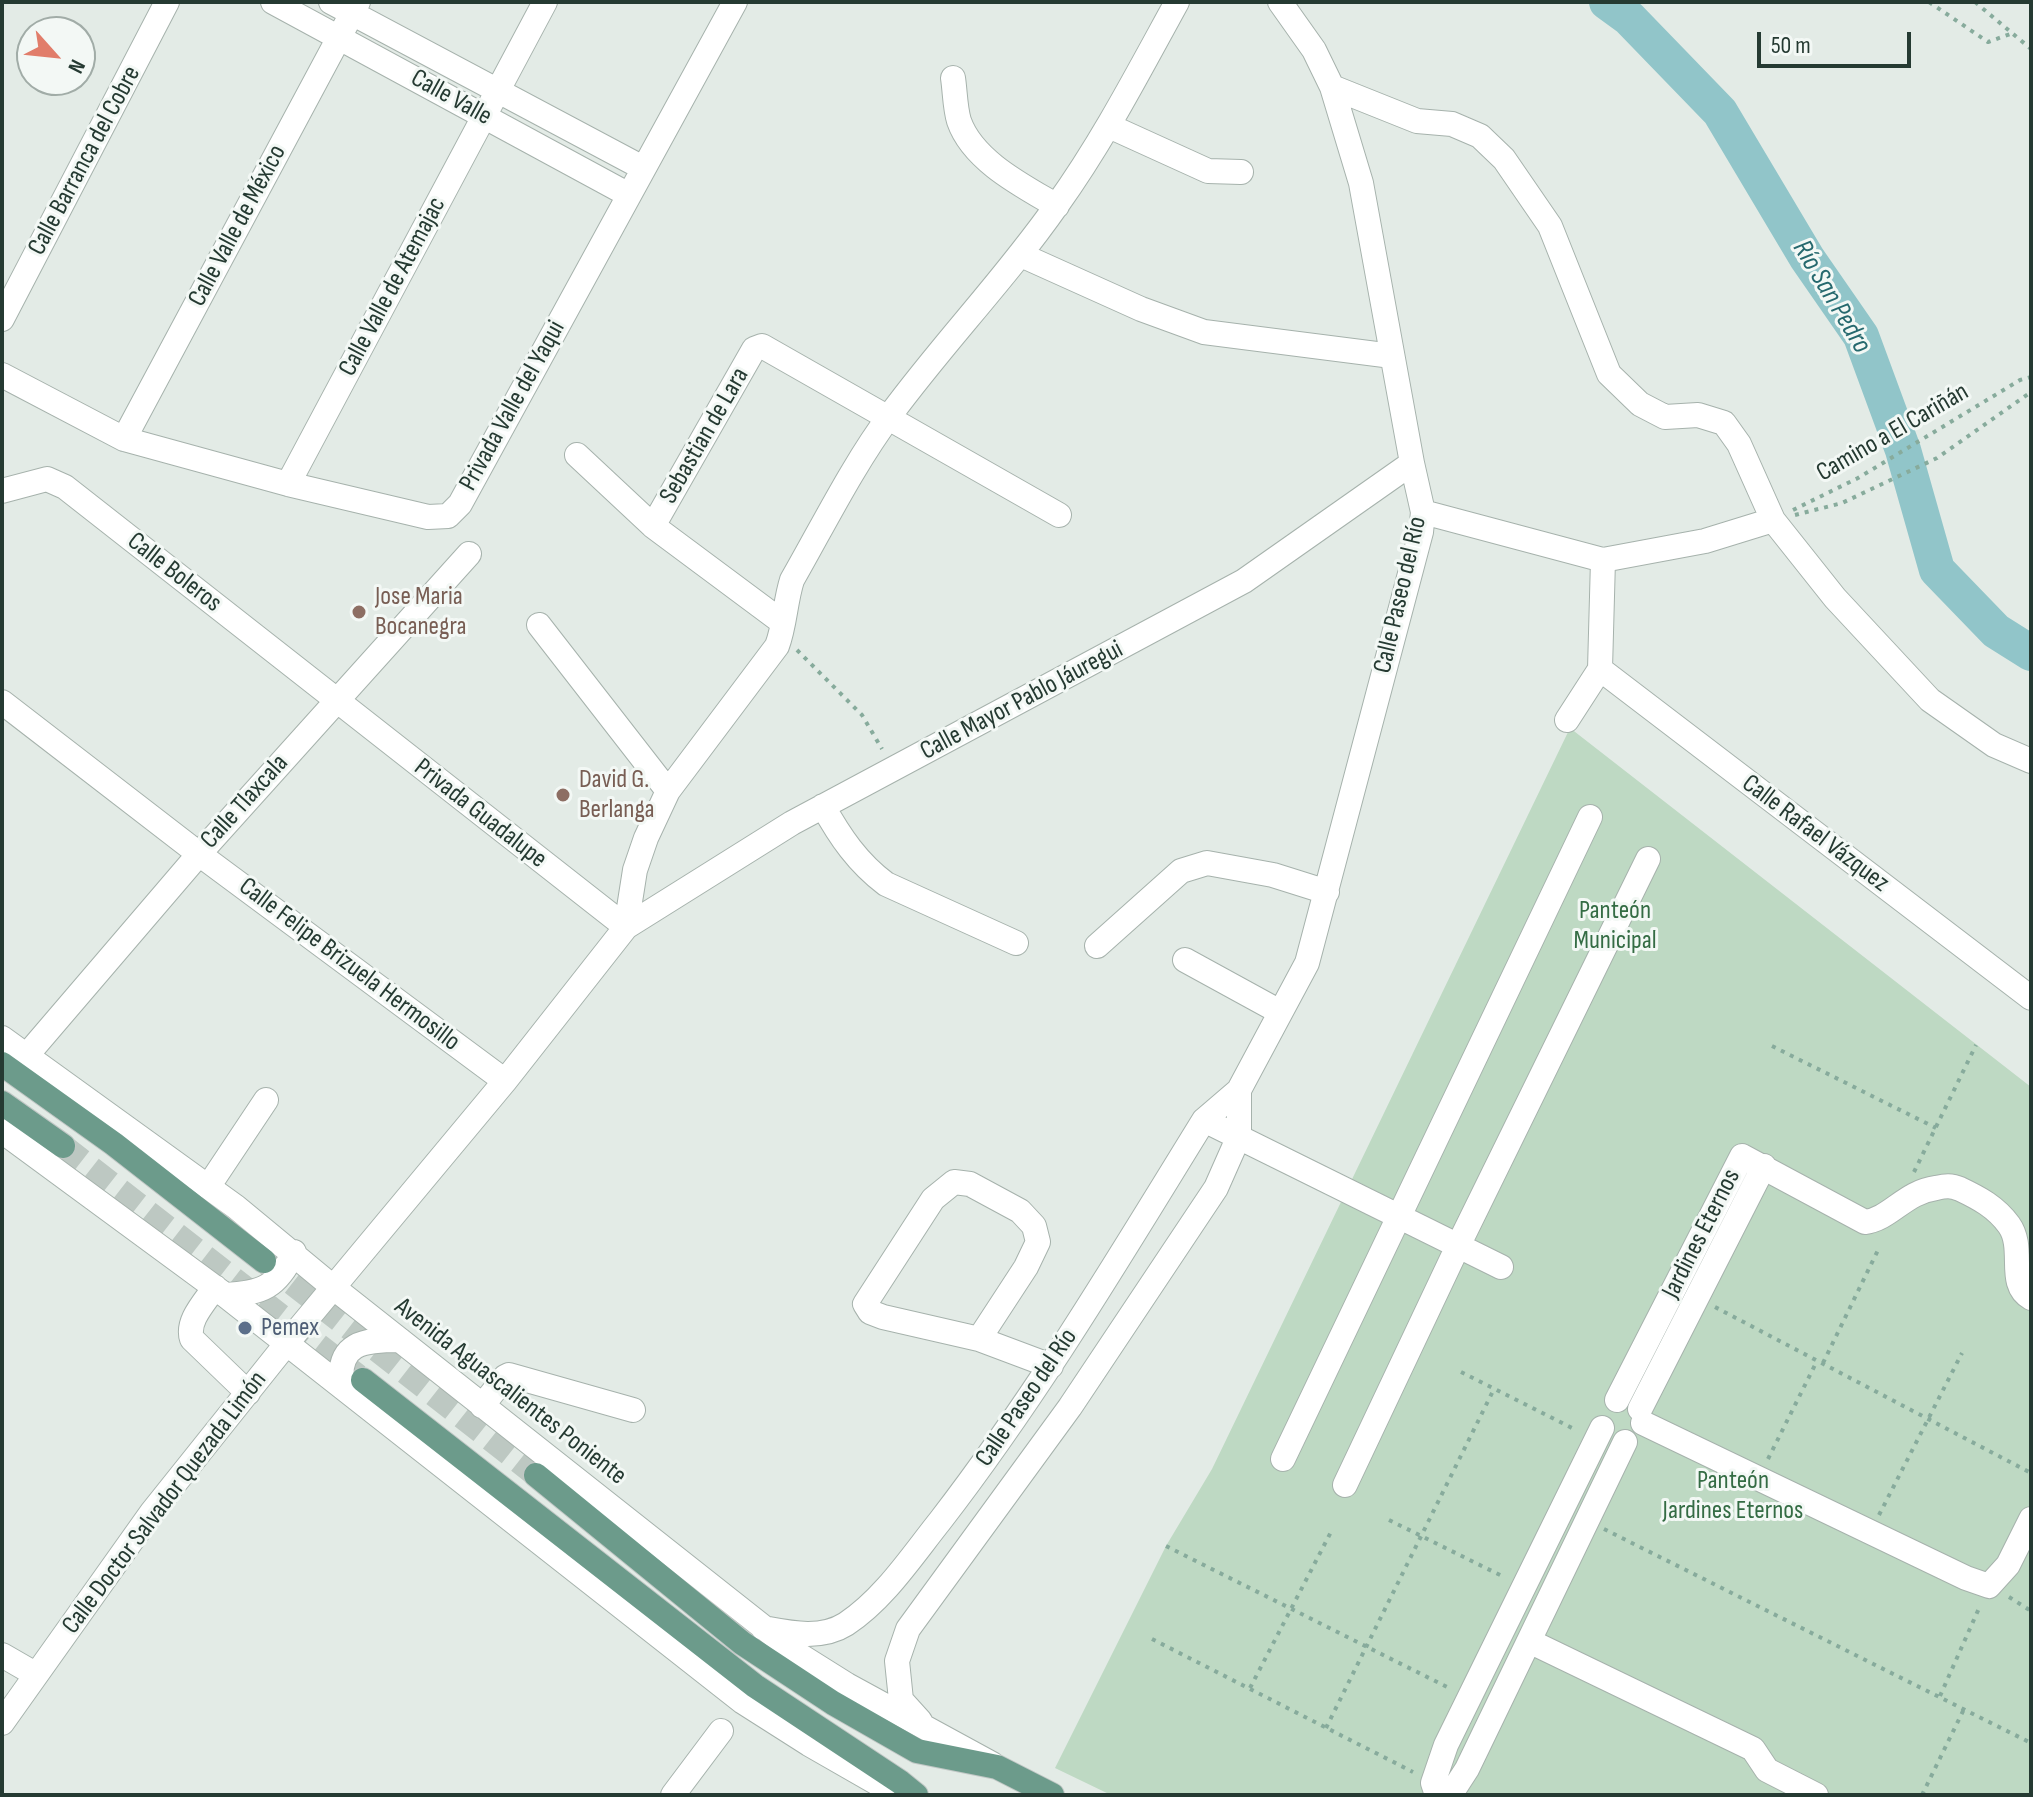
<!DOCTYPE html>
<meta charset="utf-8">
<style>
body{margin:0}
#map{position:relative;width:2033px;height:1797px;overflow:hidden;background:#e3ebe6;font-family:"Sofia Sans Condensed",sans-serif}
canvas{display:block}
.frame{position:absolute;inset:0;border:4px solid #253a32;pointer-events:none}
.north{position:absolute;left:16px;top:16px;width:80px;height:80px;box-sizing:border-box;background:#f3f8f5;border:2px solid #a1aca7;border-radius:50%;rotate:117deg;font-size:22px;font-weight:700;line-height:32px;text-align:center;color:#253a32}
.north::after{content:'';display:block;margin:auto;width:28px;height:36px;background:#e17d6a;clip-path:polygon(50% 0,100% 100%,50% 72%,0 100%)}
.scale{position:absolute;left:1757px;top:32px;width:154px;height:36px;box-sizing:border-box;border:4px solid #253a32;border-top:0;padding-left:10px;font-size:24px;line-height:28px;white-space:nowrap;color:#253a32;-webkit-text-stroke:6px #f3f8f5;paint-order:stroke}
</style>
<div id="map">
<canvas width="2033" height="1797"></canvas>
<div class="frame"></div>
<div class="north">N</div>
<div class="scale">50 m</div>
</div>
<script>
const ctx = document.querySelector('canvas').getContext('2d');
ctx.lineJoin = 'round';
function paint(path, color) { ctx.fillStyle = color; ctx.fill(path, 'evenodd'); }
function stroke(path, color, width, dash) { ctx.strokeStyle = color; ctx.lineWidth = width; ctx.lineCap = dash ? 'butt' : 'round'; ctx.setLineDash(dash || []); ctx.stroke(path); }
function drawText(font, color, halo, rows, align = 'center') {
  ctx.font = font + ' "Sofia Sans Condensed",sans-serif'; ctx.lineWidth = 6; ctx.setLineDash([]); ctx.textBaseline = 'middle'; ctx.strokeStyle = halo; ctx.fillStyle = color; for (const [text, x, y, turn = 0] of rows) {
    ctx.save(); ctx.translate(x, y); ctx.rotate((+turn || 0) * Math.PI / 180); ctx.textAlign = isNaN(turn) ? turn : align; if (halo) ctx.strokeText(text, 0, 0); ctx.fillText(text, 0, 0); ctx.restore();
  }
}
paint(new Path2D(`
 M1570,728L2031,1087V1790L2029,1795H1111L1055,1768L1166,1546L1212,1469Z`), '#bed9c3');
stroke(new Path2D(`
 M1607,2L1629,18L1720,112L1807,258L1861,336L1903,450L1937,570L1996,631L2031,653`), '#91c5c9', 36);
stroke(new Path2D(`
 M63,1146L358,1376
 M264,1261L536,1475`), '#bdc8c2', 24, [24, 12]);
const minor = new Path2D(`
 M273,2L629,195
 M331,2L643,168
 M953,78C955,91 955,108 959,121C973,161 1023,186 1057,206
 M1332,87L1417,121L1452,124L1480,136L1504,159L1550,226L1609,374L1640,404L1665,417L1698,415L1724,423L1739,444L1773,520L1835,598L1930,700L1994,745L2031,761
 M1109,126L1208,171L1241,172
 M1021,255L1141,309L1204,332L1392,356
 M2,319L167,2
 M2,375L124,439L288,484L428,517L448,516L460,504L735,2
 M124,439L358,2
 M577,455L653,526L782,622
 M288,484L545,2
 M2,491L47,479L65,487L626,927L792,823L1244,581L1412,463
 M1423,512L1603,560L1705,541L1773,520
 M653,526L754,349L762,346L1059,515
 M539,625L668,791
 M1600,669L2031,998
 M1600,669L1603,560
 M2,702L199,854L505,1081
 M1567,720L1600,669
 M823,806C840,837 858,863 886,884L1016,943
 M1097,946L1181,871L1207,863L1273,875L1327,892
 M1185,960L1280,1012
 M2,1038L236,1207L334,1288L796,1653L847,1685L992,1764
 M27,1055L199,854L469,554
 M1204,1120L1501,1267
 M2,1131L225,1295L743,1702L809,1744L898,1795
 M208,1187L266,1100
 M215,1287C205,1302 186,1321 192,1339L248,1393
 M225,1295C263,1293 277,1287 294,1252
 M979,1339L1026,1267L1038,1242L1034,1226L1020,1211L970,1184L954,1182L933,1199L865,1304L870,1312L883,1317L979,1339L1051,1366
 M342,1387C336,1342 364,1340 400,1340
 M1617,1400L1742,1156L1865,1222C1890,1219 1905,1192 1936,1188C1945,1186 1951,1185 1960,1189C1979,1198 1996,1207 2009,1225C2026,1249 2006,1284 2031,1298
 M482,1406L505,1377L509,1375L633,1410
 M1640,1409L1764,1166
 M1643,1423L1966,1578L1989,1586L2008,1565L2031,1519
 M1283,1459L1590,817
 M1345,1485L1458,1246L1648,859
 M763,1628C790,1633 821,1640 846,1624C884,1599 912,1556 940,1521C1038,1394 1120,1256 1204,1120L1239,1090L1307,963L1421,532L1423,512L1412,463L1361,183L1332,87L1314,50L1280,2
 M1529,1641L1753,1749L1767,1770L1816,1795
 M2,1655L35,1674
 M920,1721L901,1700L897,1661L908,1629L1070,1407L1216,1188L1239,1136V1090
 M2,1723L152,1512L287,1343L505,1081L626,927L635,870L646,838L668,791L777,646C785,625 785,602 792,580C824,524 853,465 891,414C944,342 1006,278 1057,205C1103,141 1139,71 1177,2
 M673,1795L721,1731
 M1437,1795L1433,1783L1446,1745L1602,1428
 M1444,1795L1456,1786L1467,1769L1625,1442`);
const major = new Path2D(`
 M2,1064L114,1144L264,1261
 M2,1103L63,1146
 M363,1380L755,1686L900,1782L916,1795
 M536,1475L742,1643L833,1703L917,1751L997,1767L1052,1795`);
stroke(minor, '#a6b2ac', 26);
stroke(major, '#c2c8c6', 26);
stroke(new Path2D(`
 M1929,2L1988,42L2013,33
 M1975,2L2031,49
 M1793,510L1858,478L2020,380L2031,377
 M1795,515L1842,503L1937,458L2031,392
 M797,650L862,715L882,749
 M1772,1046L1936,1128
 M1914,1172L1976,1045
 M1715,1307L2031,1473
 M1823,1363L1879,1248
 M1461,1372L1576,1430
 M1768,1459L1817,1361
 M1879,1515L1962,1353
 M1389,1520L1504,1577
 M1604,1529L2031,1743
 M1166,1546L1449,1688
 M2009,1597L2031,1611
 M1152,1639L1413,1772
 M1250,1688L1332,1530
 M1940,1696L1980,1606
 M1326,1728L1494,1389
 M1922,1795L1964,1709`), '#87ab9c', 4, [4, 6]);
stroke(minor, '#fff', 24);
stroke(major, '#6c9b8b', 24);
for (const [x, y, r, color] of [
 [359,612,8,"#8d6e63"],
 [563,795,8,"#8d6e63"],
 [245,1328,8,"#5c6f8a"]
]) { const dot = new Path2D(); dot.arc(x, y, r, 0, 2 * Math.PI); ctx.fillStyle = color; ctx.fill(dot); stroke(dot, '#f3f8f5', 3); }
drawText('26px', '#253a32', '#f3f8f5', [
 ["Calle Valle",451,98,29],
 ["Calle Barranca del Cobre",85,161,-62],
 ["Calle Valle de México",238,226,-62],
 ["Calle Valle de Atemajac",393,287,-62],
 ["Privada Valle del Yaqui",513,406,-61],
 ["Camino a El Cariñán",1893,433,-30],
 ["Sebastian de Lara",705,436,-60],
 ["Calle Boleros",174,573,38],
 ["Calle Paseo del Río",1401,595,-77],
 ["Calle Mayor Pablo Jáuregui",1022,701,-28],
 ["Calle Tlaxcala",245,802,-48],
 ["Privada Guadalupe",480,814,38],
 ["Calle Rafael Vázquez",1815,834,37],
 ["Calle Felipe Brizuela Hermosillo",349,965,37],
 ["Jardines Eternos",1702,1234,-63],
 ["Avenida Aguascalientes Poniente",510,1392,38],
 ["Calle Paseo del Río",1027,1398,-56],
 ["Calle Doctor Salvador Quezada Limón",165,1503,-53]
]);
drawText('26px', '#785e54', '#f3f8f5', [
 ["Jose Maria",375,597],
 ["Bocanegra",375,627],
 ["David G.",579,780],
 ["Berlanga",579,810]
], 'left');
drawText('26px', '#346c44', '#f3f8f5', [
 ["Panteón",1615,911],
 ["Municipal",1615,941],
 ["Panteón",1733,1481],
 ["Jardines Eternos",1733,1511]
]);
drawText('26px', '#4e5e75', '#f3f8f5', [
 ["Pemex",261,1328]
], 'left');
drawText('italic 28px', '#26696e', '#f3f8f5', [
 ["Río San Pedro",1831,297,59]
]);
</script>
